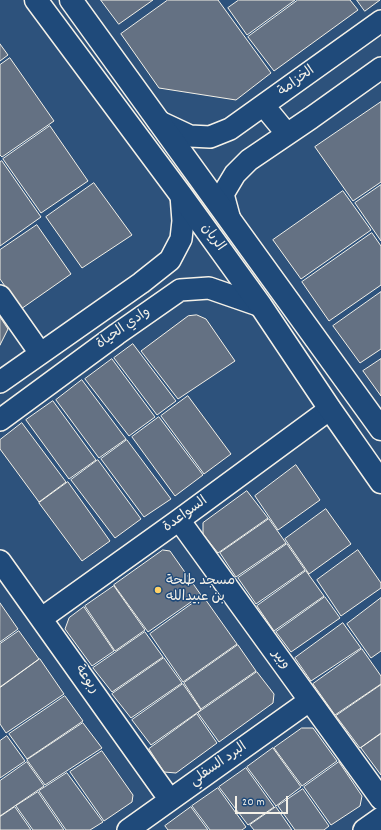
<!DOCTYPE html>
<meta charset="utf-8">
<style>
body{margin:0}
#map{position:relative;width:381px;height:830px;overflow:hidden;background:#2d527c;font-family:Dekko,sans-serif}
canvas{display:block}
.scale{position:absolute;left:235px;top:796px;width:53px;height:18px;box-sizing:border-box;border:2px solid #f4f1e8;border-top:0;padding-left:5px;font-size:12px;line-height:14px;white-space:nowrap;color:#f4f1e8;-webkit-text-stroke:3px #1f4a7a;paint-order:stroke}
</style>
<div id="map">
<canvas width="381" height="830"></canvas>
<div class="scale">20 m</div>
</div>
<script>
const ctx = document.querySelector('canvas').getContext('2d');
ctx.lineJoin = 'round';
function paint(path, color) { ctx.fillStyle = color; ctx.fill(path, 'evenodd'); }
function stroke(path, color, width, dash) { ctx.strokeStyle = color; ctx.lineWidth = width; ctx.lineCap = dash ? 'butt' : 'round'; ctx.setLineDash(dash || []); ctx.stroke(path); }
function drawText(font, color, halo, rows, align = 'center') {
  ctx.font = font + ' Dekko,"Playpen Sans Arabic",sans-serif'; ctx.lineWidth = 3; ctx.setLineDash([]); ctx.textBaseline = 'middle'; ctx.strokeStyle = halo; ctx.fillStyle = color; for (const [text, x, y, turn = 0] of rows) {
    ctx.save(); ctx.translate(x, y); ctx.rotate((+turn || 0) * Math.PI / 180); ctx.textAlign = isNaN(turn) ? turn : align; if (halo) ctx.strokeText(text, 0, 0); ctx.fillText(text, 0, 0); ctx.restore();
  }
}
const building = new Path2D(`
 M101,0H153L119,24Z
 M168,0H218L271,73L236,100L159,88L121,34Z
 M239,0H295L247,35L228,8Z
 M298,0H350L358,10L274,71L248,37Z
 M357,0H380L365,11Z
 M0,44L8,55L0,61Z
 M10,58L54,121L2,157L0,155V65Z
 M381,102V182L353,201L315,147Z
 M50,126L88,181L41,213L3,159Z
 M2,161L41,217L0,246V162Z
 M94,183L132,235L82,268L46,217Z
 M381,185V241L355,203Z
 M343,191L371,230L301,279L273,240Z
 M37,225L71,274L21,309L0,279V250Z
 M372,233L381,246V285L329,321L302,282Z
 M381,292V349L360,363L333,326Z
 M197,315L206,319L235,361L178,399L141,351L188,316Z
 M0,317L8,329L0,345Z
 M133,344L176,401L157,415L114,358Z
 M112,359L155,417L129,436L85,379Z
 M381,359V396L363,371Z
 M82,380L126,439L99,458L56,400Z
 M188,396L231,454L204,474L161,416Z
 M53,401L96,460L69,479L26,420Z
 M159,417L203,475L175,496L132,437Z
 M22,423L66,482L39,502L0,449V440Z
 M127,440L171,499L144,517L101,459Z
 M98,460L141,519L115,538L71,480Z
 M296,465L320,500L278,530L255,496Z
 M68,482L110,541L82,561L39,503Z
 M247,491L268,518L218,553L203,534V523Z
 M326,509L351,544L309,574L285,539Z
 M269,519L286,543L236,577L220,553Z
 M287,544L305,570L256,604L238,578Z
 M163,550L170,551L201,595L148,632L114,585Z
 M358,550L381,583V588L341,616L317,580Z
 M306,571L324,596L274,631L257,606Z
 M114,586L145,630L115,651L85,606Z
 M203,596L237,644L183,682L150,634Z
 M325,597L340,618L291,652L276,632Z
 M381,598V651L371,658L347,624Z
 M0,603L18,629L0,642Z
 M84,607L114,651L92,666L65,629L69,618Z
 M343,623L361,648L311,681L295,658Z
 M19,631L39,659L0,687V644Z
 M145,632L163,657L112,692L93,668Z
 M238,645L256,671L201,709L184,683Z
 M362,649L381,676V684L335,715L313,684Z
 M164,658L182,683L131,718L112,694Z
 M40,659L64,694L6,733L0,724V688Z
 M257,672L274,694L273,703L219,742L198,713Z
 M183,684L201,710L151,745L132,720Z
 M381,685V733L360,748L336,716Z
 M65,696L83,721L27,759L9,734Z
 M197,714L217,743L176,773L164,772L149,749Z
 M83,723L102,748L45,785L27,760Z
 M302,728H313L337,761L302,786L274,748Z
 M381,734V775L361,748Z
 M7,736L25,761L0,778V741Z
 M273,748L301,787L276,806L247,767Z
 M102,751L133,795L132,802L104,821L70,772Z
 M27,762L44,786L0,816V781Z
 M339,762L362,796L360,806L331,825L304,787Z
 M246,768L274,807L248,825L219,787Z
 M67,773L103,822L90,830H66L39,791Z
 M218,788L246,827L242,830H210L192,806Z
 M303,789L329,826L324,830H295L278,806Z
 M38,792L64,830H33L16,806Z
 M15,807L31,830H0V817Z
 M191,807L208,830H168L165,826Z
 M276,807L292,830H254L250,825Z`);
paint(building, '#647183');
stroke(building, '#f4f1e8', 1);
const street = new Path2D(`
 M264,106L287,134
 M158,121L190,136L210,137L230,129L381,21
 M230,220L223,194L235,174L249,160L311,118L381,68
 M0,296L40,353
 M0,382L141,283L170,260L181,239L183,221L181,195
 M0,420L117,334L180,290L209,288L261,306
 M179,520L381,799
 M0,561L170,800
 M42,618L179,520L330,409
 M128,830L309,701
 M364,830L381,818`);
const secondary = new Path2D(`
 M36,0L181,195L261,306L330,409L381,482
 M71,0L381,429`);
stroke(street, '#f4f1e8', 24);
stroke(secondary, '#f4f1e8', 25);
stroke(street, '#1f4a7a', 21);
stroke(secondary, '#1f4a7a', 22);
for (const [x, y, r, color] of [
 [158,590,4,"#ffd166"]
]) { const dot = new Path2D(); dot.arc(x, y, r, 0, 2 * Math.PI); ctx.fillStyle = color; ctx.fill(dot); stroke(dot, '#1f4a7a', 1.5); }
drawText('14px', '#f4f1e8', '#1f4a7a', [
 ["الخزامة",297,82,-36],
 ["الريان",212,238,54],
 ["وادي الحياة",124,329,-35],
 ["السواعدة",186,515,-36],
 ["وبير",280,660,54],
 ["ربوعة",86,680,55],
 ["البرد السفلي",219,765,-35]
]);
drawText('14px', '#f4f1e8', '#1f4a7a', [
 ["مسجد طلحة",166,582],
 ["بن عبيدالله",166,598]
], 'left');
</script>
